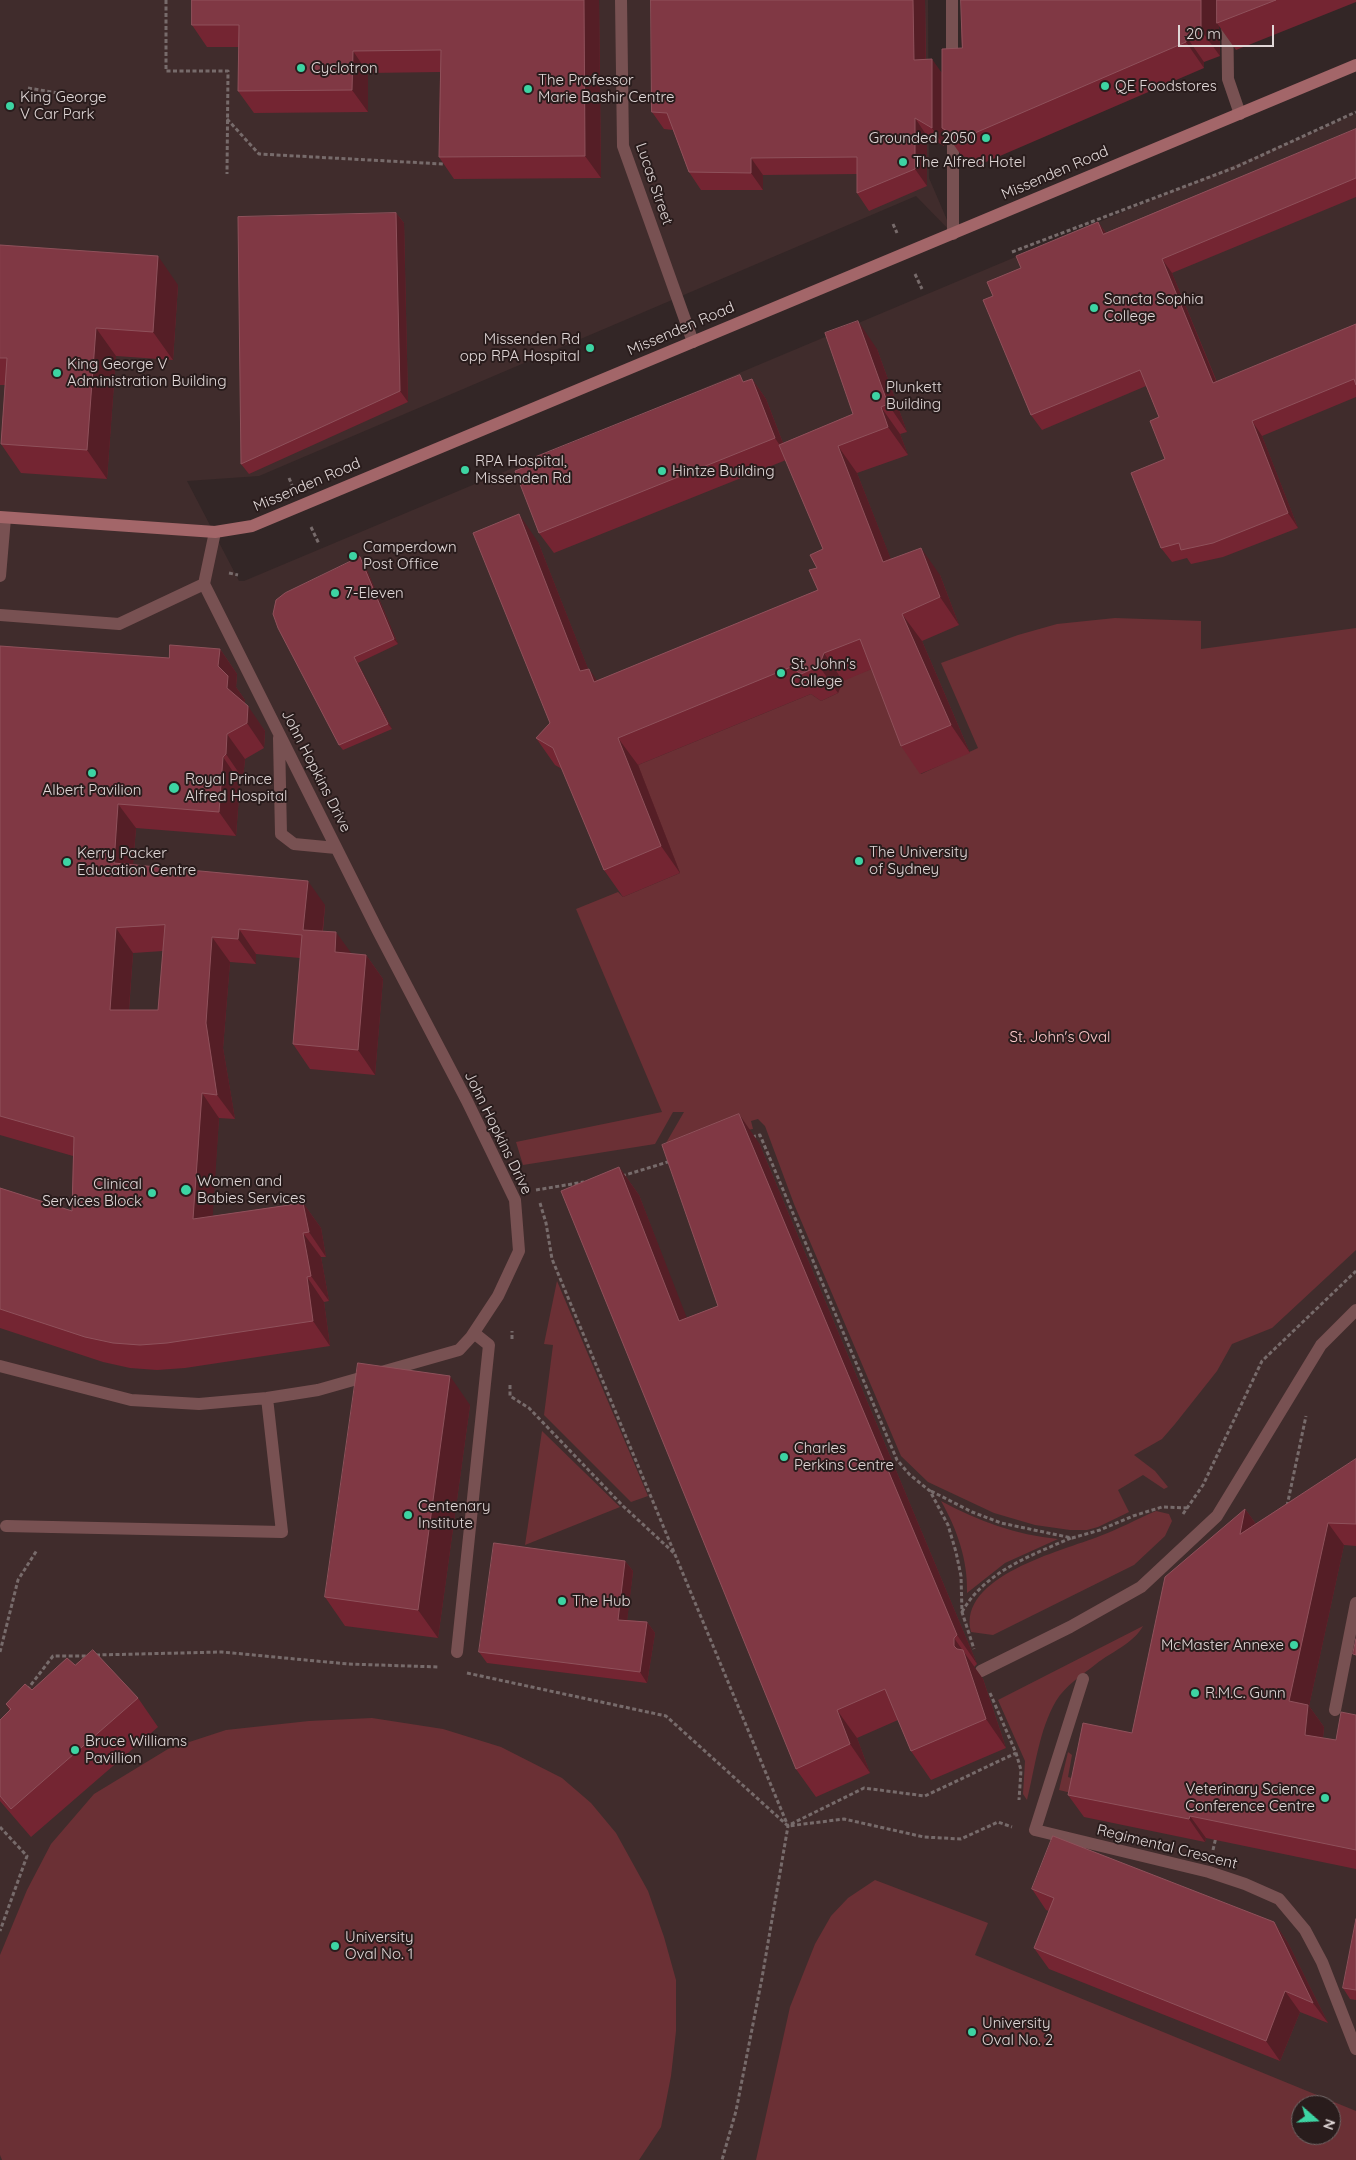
<!DOCTYPE html>
<style>
body{margin:0}
#map{position:relative;width:1356px;height:2160px;overflow:hidden;background:#332626;font-family:Quicksand,sans-serif}
canvas{display:block}
.north{position:absolute;left:1291px;top:2095px;width:50px;height:50px;box-sizing:border-box;background:#291c1c;border:1px solid #726767;border-radius:50%;rotate:109deg;font-size:14px;font-weight:700;line-height:20px;text-align:center;color:#e0d7d7}
.north::after{content:'';display:block;margin:auto;width:18px;height:22px;background:#3dd4a3;clip-path:polygon(50% 0,100% 100%,50% 72%,0 100%)}
.scale{position:absolute;left:1178px;top:25px;width:96px;height:22px;box-sizing:border-box;border:2px solid #e0d7d7;border-top:0;padding-left:6px;font-size:15px;line-height:18px;white-space:nowrap;color:#e0d7d7;-webkit-text-stroke:4px #291c1c;paint-order:stroke}
</style>
<div id="map">
<canvas width="1356" height="2160"></canvas>
<div class="north">N</div>
<div class="scale">20 m</div>
</div>
<script>
const ctx = document.querySelector('canvas').getContext('2d');
ctx.lineJoin = 'round';
function paint(path, color) { ctx.fillStyle = color; ctx.fill(path, 'evenodd'); }
function stroke(path, color, width, dash) { ctx.strokeStyle = color; ctx.lineWidth = width; ctx.lineCap = dash ? 'butt' : 'round'; ctx.setLineDash(dash || []); ctx.stroke(path); }
function drawText(font, color, halo, rows, align = 'center') {
  ctx.font = font + ' Quicksand,sans-serif'; ctx.lineWidth = 4; ctx.setLineDash([]); ctx.textBaseline = 'middle'; ctx.strokeStyle = halo; ctx.fillStyle = color; for (const [text, x, y, turn = 0] of rows) {
    ctx.save(); ctx.translate(x, y); ctx.rotate((+turn || 0) * Math.PI / 180); ctx.textAlign = isNaN(turn) ? turn : align; if (halo) ctx.strokeText(text, 0, 0); ctx.fillText(text, 0, 0); ctx.restore();
  }
}
paint(new Path2D(`
 M0,0H928L929,178L953,234L916,196L259,476L187,481L239,581H244L1356,114V2160H0ZM1301,2105H1331V2135H1301Z`), '#402c2c');
paint(new Path2D(`
 M1115,618L1201,621V649L1356,628V1250L1272,1328L1232,1344L1217,1371L1175,1424L1162,1439L1134,1455L1155,1471L1168,1487L1164,1489L1143,1475L1118,1490L1129,1512L1098,1527L1087,1530H1070L1035,1525L994,1513L928,1482L901,1456L794,1204L765,1126L758,1119L751,1121L753,1129L666,1143L684,1112H673L655,1144L523,1165L516,1142L662,1112L576,909L618,892L623,897L680,873L638,765L811,694L821,701L838,693L843,680L879,666L921,774L978,748L941,663L1018,635L1057,624Z
 M557,1281L648,1496L631,1502L544,1415L553,1345L544,1344Z
 M542,1431L620,1507L525,1545Z
 M941,1501C978,1521 1016,1535 1058,1539L1005,1563L967,1593C968,1560 957,1529 941,1501Z
 M1156,1511L1169,1514L1172,1521L1165,1536L1134,1565L993,1635L971,1632C957,1576 1062,1551 1100,1536C1119,1529 1137,1519 1156,1511Z
 M1143,1626C1133,1644 1111,1652 1096,1664C1082,1675 1065,1686 1056,1701C1039,1730 1035,1768 1027,1800L1023,1794L1025,1761L998,1700Z
 M372,1718L443,1729L501,1747L562,1778L591,1803L616,1833L648,1891L664,1937L676,1980V2031L671,2076L661,2127L639,2160H2L0,2155V1955L27,1890L51,1844L94,1794L168,1749L226,1730L309,1721Z
 M1068,1752L1072,1755L1068,1777L1091,1784L1088,1797L1059,1790Z
 M875,1880L988,1923L975,1955L1356,2111V2160H756L790,2007L815,1944L831,1916L848,1898ZM1301,2105H1331V2135H1301Z`), '#6b3035');
stroke(new Path2D(`
 M166,0V71H228L227,174
 M28,88L58,93
 M227,119L259,154L443,164
 M893,224L897,233
 M1012,252L1236,167L1356,112
 M915,274L922,289
 M289,478L292,485
 M311,527L319,544
 M229,573L238,575
 M752,1137L760,1135L897,1460L910,1475L930,1491L948,1525L956,1552L961,1576L962,1612L974,1649
 M622,1176L671,1161
 M215,1180L223,1179
 M536,1190L584,1182
 M540,1203L546,1223L552,1259L788,1826L762,1978L736,2111L722,2160
 M512,1339V1331
 M510,1385V1396L529,1408L623,1506L674,1553
 M931,1491L972,1512L1001,1523L1072,1538L1100,1530L1133,1516L1162,1507L1187,1508
 M1287,1506L1306,1416
 M1183,1514L1203,1485L1262,1361L1356,1271
 M962,1612C984,1572 1032,1555 1071,1538
 M0,1652L18,1580L37,1550
 M96,1655L222,1652L348,1664L439,1667
 M467,1673L666,1716L788,1826L844,1819L924,1837L961,1839L998,1822L1012,1827
 M27,1690L53,1656H89
 M990,1693L1016,1753L1021,1770L1019,1800
 M791,1824L864,1788L925,1796L1016,1753
 M0,1827L27,1856L0,1931
 M1213,1850L1216,1837`), '#776b6b', 3, [4, 2.5]);
stroke(new Path2D(`
 M0,576L5,518
 M0,615L119,624L204,584
 M279,738L281,834L294,844L336,848
 M0,1366L131,1400L199,1404L267,1398L318,1390L459,1350L471,1337L498,1296L519,1251L515,1200L467,1101L378,931L204,584L215,532
 M6,1526L282,1532L267,1398
 M457,1652L489,1345L474,1333
 M981,1671L1070,1627L1141,1587L1217,1516L1321,1345L1356,1310
 M1083,1679L1035,1830L1209,1872L1245,1884L1279,1899L1305,1930L1322,1962L1356,2049
 M1335,1710L1356,1603`), '#785152', 12);
stroke(new Path2D(`
 M621,0L623,146L693,342
 M952,0V64
 M1227,0L1228,79L1240,114
 M953,234V129`), '#785152', 12);
stroke(new Path2D(`
 M0,517L215,532L252,526L1356,65`), '#a36669', 12);
paint(new Path2D(`
 M599,0L601,178L454,179L439,157L440,72L368,73V112L254,113L238,91L239,47H207L192,25Z
 M651,0H925L926,60L942,73L962,48L961,0H1356V2L1236,50L1219,26L1220,56L1204,62V68L979,165L961,155L944,131V146L927,136V186L869,211L857,193V174L763,175V190H701L689,172L673,130L664,129L652,112Z
 M1356,129V197L1172,273L1217,382L1356,324V397L1262,436L1298,528L1223,557L1191,564L1187,558L1172,562L1161,548L1165,459L1159,417L1146,386L1042,430L1031,415L993,296L1021,268L1098,222L1106,233Z
 M396,213L404,223L408,402L249,474L241,464Z
 M0,245L178,285L173,360L116,356L107,479L21,473L1,444L5,385H0Z
 M877,349L907,432L900,434L908,455L857,473L891,560L940,575L959,625L922,641L970,753L920,774L901,746L872,669L843,681L838,693L821,701L811,694L638,765L680,873L623,897L604,870L562,769L555,765L536,738L550,723L538,542L588,669L597,681L818,590L817,568L823,549L786,460L554,553L539,533L745,382L752,379L766,399L783,443L853,414Z
 M360,557L364,563L398,644L358,663L392,729L343,750L339,745Z
 M0,646L169,658L220,649L237,674L236,687L245,700V704L265,731L264,748L245,759L243,779L240,782L236,836L136,828L133,864L325,905L323,931L351,954L366,955L383,979L375,1075L310,1069L293,1044L300,958L256,954V964L230,962L223,1048L235,1119L219,1118L212,1216L303,1203L321,1228L326,1257H321L329,1301L324,1302L330,1346L185,1368L157,1370L130,1368L103,1362L0,1328V1188L72,1211L73,1156L0,1135ZM163,951L158,1010H129L133,953Z
 M759,1143L977,1664L974,1667L983,1679L1006,1748L931,1780L911,1751L898,1720L857,1738L870,1773L816,1797L796,1769L619,1167L639,1195L686,1318L718,1306Z
 M470,1405L438,1638L345,1626L325,1597Z
 M1356,1459V1546L1344,1545L1309,1706L1324,1727L1323,1738L1336,1740L1356,1715V1869L1206,1838L1205,1842L1084,1817L1068,1795L1132,1733L1245,1509L1256,1524Z
 M625,1561L633,1571L627,1620L647,1622L655,1633L647,1683L487,1663L479,1652Z
 M75,1665L138,1698L158,1727L31,1837L0,1801V1720L10,1711L6,1704Z
 M1032,1889L1274,1922L1288,1943L1328,2023L1300,2012L1280,2061L1049,1969L1034,1948L1049,1911L1046,1910Z
 M1356,1919V2000L1350,1999L1343,1988Z`), '#742532');
paint(new Path2D(`
 M584,0H599L601,178L585,156Z
 M913,0H925L926,78L914,60Z
 M1201,0H1219L1217,23L1219,26L1220,56L1201,30Z
 M1186,36L1204,62V68L1186,42Z
 M353,51L368,73V112L352,90Z
 M932,59L944,76L942,128L944,131V146L932,128Z
 M915,118L927,136V186L915,169Z
 M751,158L763,175V190L751,173Z
 M396,213L404,223L408,402L400,391Z
 M1098,222L1108,236L1103,234Z
 M158,256L178,285L173,360L153,332Z
 M1162,259L1172,273L1223,398L1213,383Z
 M858,321L877,349L907,432L888,404Z
 M96,328L116,356L107,479L87,450Z
 M752,379L766,399L789,459L775,438Z
 M881,407L900,434L908,455L888,427Z
 M1252,421L1262,436L1298,528L1288,513Z
 M838,446L857,473L903,590L883,562Z
 M519,514L538,542L600,699L580,671Z
 M921,548L940,575L959,625L940,597Z
 M360,557L364,563L398,644L394,639Z
 M902,614L922,641L970,753L951,725Z
 M220,649L237,674L236,687L245,700L244,713L227,688L218,666Z
 M824,653L843,681L838,693L819,666Z
 M354,657L358,663L392,729L388,724Z
 M589,669L608,696L594,682Z
 M248,706L265,731L264,748L247,723Z
 M227,734L245,759L243,779L226,754Z
 M618,738L638,765L680,873L661,846Z
 M223,757L240,782L236,836L219,812Z
 M118,804L136,828L131,887L114,863Z
 M308,881L325,905L320,954L303,930Z
 M116,928L133,953L127,1035L110,1010Z
 M239,929L256,954V964L238,939Z
 M336,932L354,957L335,952Z
 M212,937L230,962L223,1048L235,1119L217,1095L206,1023Z
 M366,955L383,979L375,1075L358,1050Z
 M202,1093L219,1118L211,1243L193,1219Z
 M739,1114L759,1143L977,1664L957,1635Z
 M619,1167L639,1195L699,1349L679,1321Z
 M303,1203L321,1228L326,1257L309,1232Z
 M303,1233L321,1257L329,1301L311,1276Z
 M307,1277L324,1302L330,1346L313,1321Z
 M450,1376L470,1405L438,1638L418,1610Z
 M1245,1509L1261,1531L1240,1534Z
 M1328,1523L1344,1545L1309,1706L1324,1727L1321,1758L1305,1735L1289,1701Z
 M625,1561L633,1571L626,1630L618,1620Z
 M647,1622L655,1633L647,1683L640,1672Z
 M954,1638L983,1679L1006,1748L986,1719L954,1646Z
 M837,1710L857,1738L870,1773L850,1744Z
 M1190,1816L1206,1838L1205,1842L1189,1819Z
 M1274,1922L1288,1943L1328,2023L1313,2003Z
 M1285,1991L1300,2012L1280,2061L1266,2041Z`), '#551e26');
const building = new Path2D(`
 M192,0H584L585,156L439,157L441,50L353,51L352,90L238,91L239,25H192Z
 M651,0H913L914,60L932,59V128L915,118V169L857,193V157L751,158V173L689,172L667,113L652,112Z
 M961,0H1201V30L1186,36V42L961,139L942,128V49L962,48Z
 M1217,0H1276L1217,23Z
 M1356,129V178L1162,259L1213,383L1356,324V385L1354,379L1252,421L1288,513L1213,543L1181,550L1179,543L1161,548L1131,473L1165,459L1150,421L1159,417L1140,370L1031,415L983,300L993,296L987,282L1021,268L1016,256L1098,222L1103,234Z
 M396,213L400,391L241,464L238,217Z
 M0,245L158,256L153,332L96,328L87,450L1,444L7,358H0Z
 M858,321L888,404L881,407L888,427L838,446L883,562L921,548L940,597L902,614L951,725L901,746L860,639L824,653L819,666L801,674L791,667L618,738L661,846L604,870L553,748L536,738L550,723L473,533L519,514L580,671L589,669L594,682L818,590L809,570L817,568L810,555L823,549L779,445L853,414L825,333Z
 M740,375L743,382L752,379L775,438L539,533L515,471L527,466L526,461Z
 M360,557L394,639L354,657L388,724L339,745L278,628L273,614L276,600L285,593Z
 M170,645L220,649L218,666L228,676L227,688L248,706L247,723L227,734L226,754L223,757L219,812L118,804L114,863L308,881L303,930L336,932L335,952L366,955L358,1050L293,1044L302,935L239,929L238,939L212,937L206,1023L217,1095L202,1093L193,1219L303,1203L309,1232L303,1233L311,1276L307,1277L313,1321L167,1343L140,1345L113,1343L85,1337L0,1309V1188L72,1211L74,1137L0,1116V646L169,658ZM165,925L158,1010H110L116,928Z
 M739,1114L957,1635L954,1638V1646L957,1649L963,1650L986,1719L911,1751L885,1689L837,1710L850,1744L796,1769L561,1191L619,1167L679,1321L718,1306L662,1145Z
 M358,1363L450,1376L418,1610L325,1597Z
 M1356,1459V1524L1328,1523L1289,1701L1308,1705L1305,1735L1336,1740L1341,1712L1356,1715V1850L1190,1816L1189,1819L1068,1795L1083,1723L1132,1733L1165,1577L1245,1509L1240,1534Z
 M494,1543L625,1561L618,1620L647,1622L640,1672L479,1652Z
 M1356,1639V1655L1353,1654Z
 M93,1650L138,1698L11,1809L0,1796V1720L11,1709L6,1704L25,1684L32,1690L67,1658L75,1665Z
 M1053,1836L1274,1922L1313,2003L1285,1991L1266,2041L1034,1948L1054,1898L1032,1889Z
 M1356,1919V1990L1343,1988Z`);
paint(building, '#803844');
stroke(building, '#8f515b', 1);
for (const [x, y, r, color] of [
 [301,68,5,"#3dd4a3"],
 [1105,86,5,"#3dd4a3"],
 [528,89,5,"#3dd4a3"],
 [10,106,5,"#3dd4a3"],
 [986,138,5,"#3dd4a3"],
 [903,162,5,"#3dd4a3"],
 [1094,308,5,"#3dd4a3"],
 [590,348,5,"#3dd4a3"],
 [57,373,5,"#3dd4a3"],
 [876,396,5,"#3dd4a3"],
 [465,470,5,"#3dd4a3"],
 [662,471,5,"#3dd4a3"],
 [353,556,5,"#3dd4a3"],
 [335,593,5,"#3dd4a3"],
 [781,673,5,"#3dd4a3"],
 [92,773,5,"#3dd4a3"],
 [174,788,6,"#3dd4a3"],
 [859,861,5,"#3dd4a3"],
 [67,862,5,"#3dd4a3"],
 [186,1190,6,"#3dd4a3"],
 [152,1193,5,"#3dd4a3"],
 [784,1457,5,"#3dd4a3"],
 [408,1515,5,"#3dd4a3"],
 [562,1601,5,"#3dd4a3"],
 [1294,1645,5,"#3dd4a3"],
 [1195,1693,5,"#3dd4a3"],
 [75,1750,5,"#3dd4a3"],
 [1325,1798,5,"#3dd4a3"],
 [335,1946,5,"#3dd4a3"],
 [972,2032,5,"#3dd4a3"]
]) { const dot = new Path2D(); dot.arc(x, y, r, 0, 2 * Math.PI); ctx.fillStyle = color; ctx.fill(dot); stroke(dot, '#291c1c', 2); }
drawText('15px', '#e0d7d7', '#291c1c', [
 ["Cyclotron",311,68],
 ["The Professor",538,80],
 ["Marie Bashir Centre",538,97],
 ["QE Foodstores",1115,86],
 ["King George",20,97],
 ["V Car Park",20,114],
 ["Grounded 2050",976,138,"right"],
 ["The Alfred Hotel",913,162],
 ["Sancta Sophia",1104,299],
 ["College",1104,316],
 ["Missenden Rd",580,339,"right"],
 ["opp RPA Hospital",580,356,"right"],
 ["King George V",67,364],
 ["Administration Building",67,381],
 ["Plunkett",886,387],
 ["Building",886,404],
 ["RPA Hospital,",475,461],
 ["Missenden Rd",475,478],
 ["Hintze Building",672,471],
 ["Camperdown",363,547],
 ["Post Office",363,564],
 ["7-Eleven",345,593],
 ["St. John's",791,664],
 ["College",791,681],
 ["Royal Prince",185,779],
 ["Alfred Hospital",185,796],
 ["Albert Pavilion",92,790,"center"],
 ["The University",869,852],
 ["of Sydney",869,869],
 ["Kerry Packer",77,853],
 ["Education Centre",77,870],
 ["Women and",197,1181],
 ["Babies Services",197,1198],
 ["Clinical",142,1184,"right"],
 ["Services Block",142,1201,"right"],
 ["Charles",794,1448],
 ["Perkins Centre",794,1465],
 ["Centenary",418,1506],
 ["Institute",418,1523],
 ["The Hub",572,1601],
 ["McMaster Annexe",1284,1645,"right"],
 ["R.M.C. Gunn",1205,1693],
 ["Bruce Williams",85,1741],
 ["Pavillion",85,1758],
 ["Veterinary Science",1315,1789,"right"],
 ["Conference Centre",1315,1806,"right"],
 ["University",345,1937],
 ["Oval No. 1",345,1954],
 ["University",982,2023],
 ["Oval No. 2",982,2040]
], 'left');
drawText('15px', '#e0d7d7', '#291c1c', [
 ["Missenden Road",1055,173,-23],
 ["Lucas Street",654,184,71],
 ["Missenden Road",681,329,-23],
 ["Missenden Road",307,485,-23],
 ["John Hopkins Drive",316,771,63],
 ["John Hopkins Drive",498,1133,64],
 ["Regimental Crescent",1167,1847,14]
]);
drawText('15px', '#fecbcc', '#291c1c', [
 ["St. John's Oval",1060,1037]
]);
</script>
